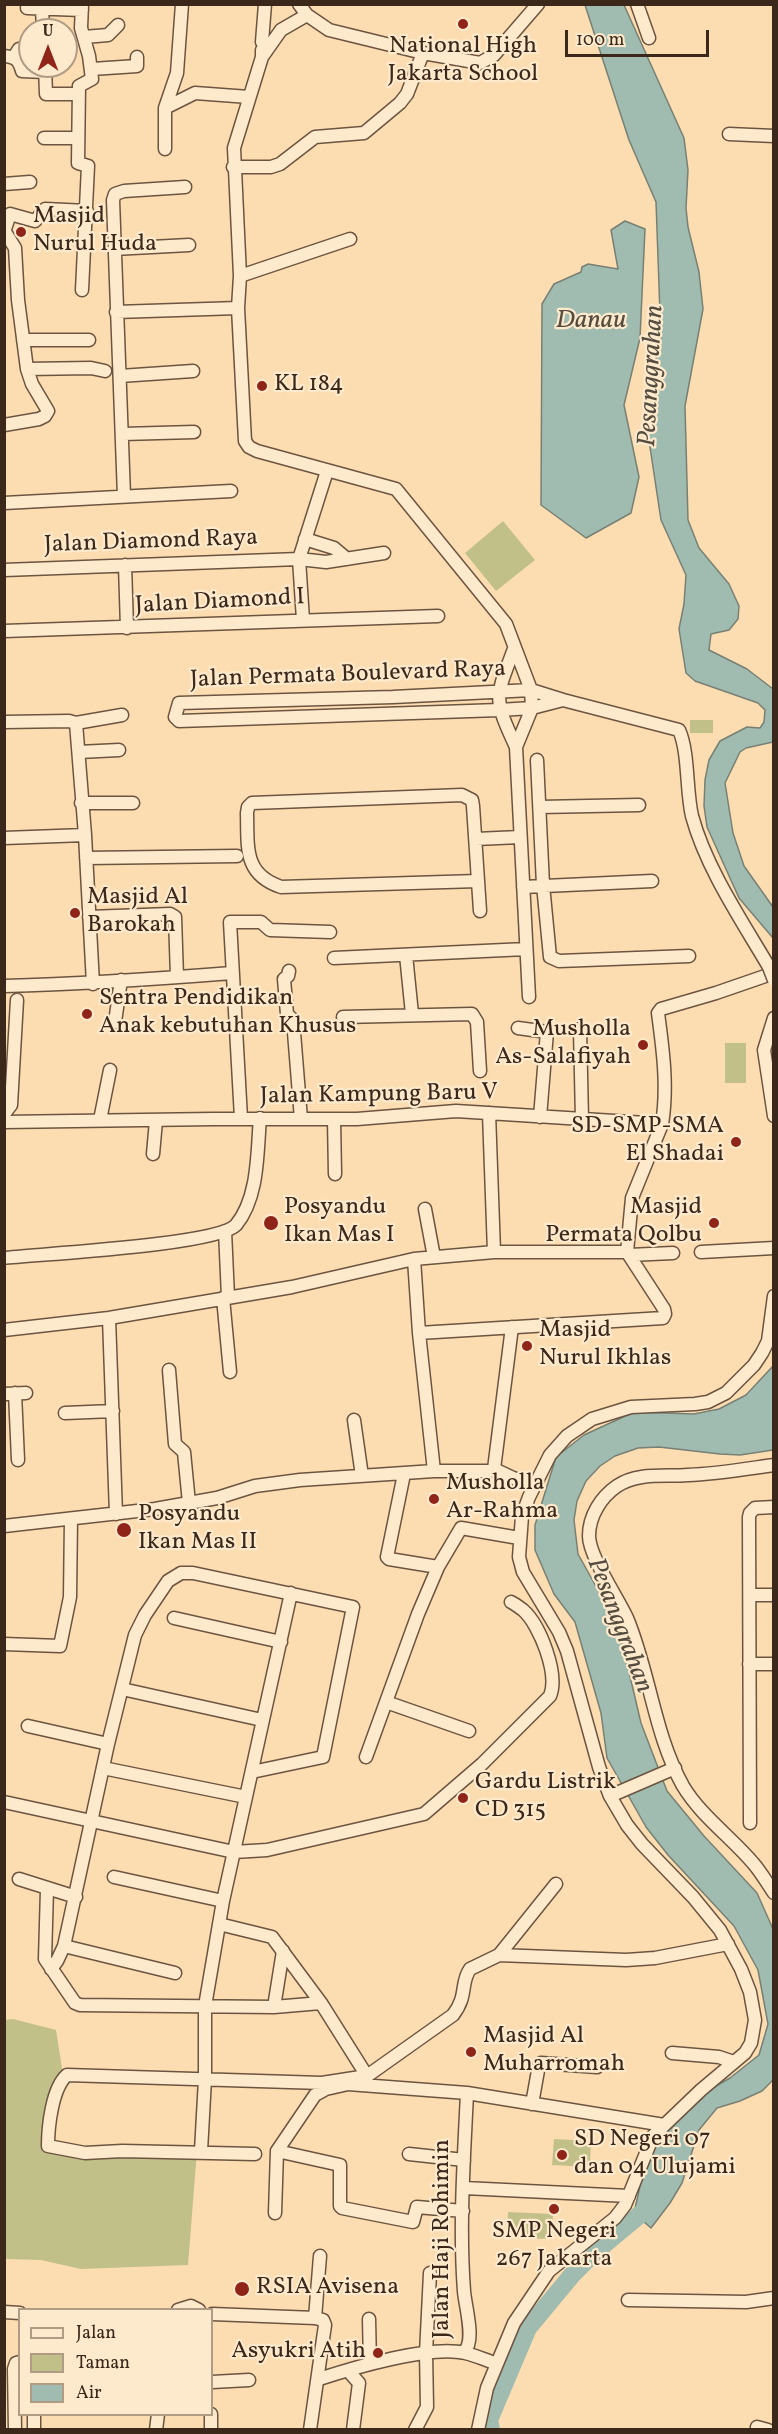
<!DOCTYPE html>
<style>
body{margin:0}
#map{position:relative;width:778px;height:2434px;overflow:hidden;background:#fcddb1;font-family:Vollkorn,serif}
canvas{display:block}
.frame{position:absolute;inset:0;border:6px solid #3c271b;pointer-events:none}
.legend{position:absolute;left:18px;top:2308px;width:195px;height:108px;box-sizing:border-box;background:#fde9cc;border:2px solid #b09b85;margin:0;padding:8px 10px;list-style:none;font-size:18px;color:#3c271b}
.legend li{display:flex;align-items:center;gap:12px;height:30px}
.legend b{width:30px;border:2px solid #b09b85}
.north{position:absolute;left:18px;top:18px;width:60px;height:60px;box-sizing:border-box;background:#fde9cc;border:2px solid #b09b85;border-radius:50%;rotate:0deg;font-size:16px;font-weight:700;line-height:24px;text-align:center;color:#3c271b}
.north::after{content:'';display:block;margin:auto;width:21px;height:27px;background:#8f2418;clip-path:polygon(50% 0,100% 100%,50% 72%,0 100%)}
.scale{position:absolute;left:565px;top:30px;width:144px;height:27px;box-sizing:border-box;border:3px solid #3c271b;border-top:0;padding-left:8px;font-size:18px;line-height:21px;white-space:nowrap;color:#3c271b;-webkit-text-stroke:4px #fde9cc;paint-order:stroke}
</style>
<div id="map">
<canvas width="778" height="2434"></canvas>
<div class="frame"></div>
<ul class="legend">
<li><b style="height:8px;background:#fde9cc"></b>Jalan</li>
<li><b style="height:16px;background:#c2c089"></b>Taman</li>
<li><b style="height:16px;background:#a0bbb0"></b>Air</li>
</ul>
<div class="north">U</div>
<div class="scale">100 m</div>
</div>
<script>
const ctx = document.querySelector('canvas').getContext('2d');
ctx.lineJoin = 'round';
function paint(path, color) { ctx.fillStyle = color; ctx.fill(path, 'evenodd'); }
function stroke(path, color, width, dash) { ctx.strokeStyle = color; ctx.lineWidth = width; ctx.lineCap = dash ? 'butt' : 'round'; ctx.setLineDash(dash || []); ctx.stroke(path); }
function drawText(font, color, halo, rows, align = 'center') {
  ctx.font = font + ' Vollkorn,serif'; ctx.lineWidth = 4.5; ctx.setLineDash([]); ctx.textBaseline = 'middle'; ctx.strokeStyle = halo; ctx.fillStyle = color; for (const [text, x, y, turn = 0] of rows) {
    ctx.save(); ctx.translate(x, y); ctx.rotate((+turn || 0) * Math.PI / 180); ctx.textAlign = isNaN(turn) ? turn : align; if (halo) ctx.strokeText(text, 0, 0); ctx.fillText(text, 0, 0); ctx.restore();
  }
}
paint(new Path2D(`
 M503,521L535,560L496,591L465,553Z
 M690,720H713V733H690Z
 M725,1043H746V1083H725Z
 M13,2019L56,2030L62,2068L67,2075L63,2079L49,2147L197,2151L188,2265L81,2269L41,2260L5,2259L4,2020Z
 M554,2139L591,2141L590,2167L552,2165Z
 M508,2212L553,2214L552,2239L507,2238Z`), '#c2c089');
const water = new Path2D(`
 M585,5H624L684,138L688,170L686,208L688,227L699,272L703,309L685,406L688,520L699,548L729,584L739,606L738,619L729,630L711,634L709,650L747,669L773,689V742L746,748L740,752L725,783L733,833L744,866L773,907V938L739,898L707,827L704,806L705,780L709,760L720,741L747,727L760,728L764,722L765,710L758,703L695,681L686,673L679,629L684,604L686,575L661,520L648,434L647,391L661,341L656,202L629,140Z
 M625,221L645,229L640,338L624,405L639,477L631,513L586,538L541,505L542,304L554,284L581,272L582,267L588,264L618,269L611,230Z
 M773,1366V1450L740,1455L720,1454L659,1447L638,1448L615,1456L600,1466L586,1481L577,1501L574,1520L578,1554L613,1617L621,1638L641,1723L667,1791L704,1836L757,1893L773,1929V2080L762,2091L740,2101L717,2108L699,2130L682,2183L670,2203L651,2228L634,2213L647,2155L666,2130L707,2091L730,2078L759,2055L768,2024L758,1970L734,1926L668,1855L646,1827L607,1758L601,1713L575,1622L554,1594L535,1550V1525L556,1457L584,1435L634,1412L694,1414L719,1409L746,1395Z`);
paint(water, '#a0bbb0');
stroke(water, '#788074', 1.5);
stroke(new Path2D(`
 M491,2430L489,2420L528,2328L572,2275L595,2252L655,2202`), '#a0bbb0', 18);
const minor = new Path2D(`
 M82,4L81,28L89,56L92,79L79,86L78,163L88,166L82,290
 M299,4L307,15L329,30L423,53L480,63L494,55L538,4
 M637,4L649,38
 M27,8L82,10
 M42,8L43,30
 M84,37L108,35L118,25
 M262,42L265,4
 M262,50V57L234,148L240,276L238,308L245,441L249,447L257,451L396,489L506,624L531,690L532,708L516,747L529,997
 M4,56C16,57 19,60 22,71L45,72
 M14,57L19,49H30
 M262,57L281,30L307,15
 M45,66L46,94H79
 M92,69L137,66V57
 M165,108L195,93L249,97
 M729,134L774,136
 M44,138H78
 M165,149V108L177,73L182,4
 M233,167H271L280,164L315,137L364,133L400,103L407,94L423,53
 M4,184L30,182
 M4,232L10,214L35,221L45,209L87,211
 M114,249L189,245
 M240,276L350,239
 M116,312L238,308
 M23,340H89
 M27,369L91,368L105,371
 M120,376L193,371
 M4,425L39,419L45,416L48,411L32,384L27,369L18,300L15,248L5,232
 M123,434L194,432
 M124,496L113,200L115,194L124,191L185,187
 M4,503L231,491
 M305,539L334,548L347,559
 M125,565L127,628
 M4,570L299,559L326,562L384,553
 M303,620L299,559L327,471
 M4,631L438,616
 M514,649C495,699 493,697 516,747
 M531,690L563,700L532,708L499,710L179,721L175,717L179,703L393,697Z
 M563,700L679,730C689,752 686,791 692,816C706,868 742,921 769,967
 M4,722L69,721L76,723L122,715
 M76,723L85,835L93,984
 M79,752L119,750
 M537,760L543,885L550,957L559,961L689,956
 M462,795L472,800L473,806L478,881L281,887C243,874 248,847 247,813L248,807L252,803Z
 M81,803H133
 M540,807L639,805
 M4,838L85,835
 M476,839L520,837
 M86,858L237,856
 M478,881L480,911
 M523,887L652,881
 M89,917L170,914L175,917L177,977
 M406,955L412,1014
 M334,958L526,949
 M289,971L288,976L284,979L287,1014L293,1020L301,1119
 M4,986C80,984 156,979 232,973
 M343,1017L472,1014L477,1022L480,1071
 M774,1018L764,1050L774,1116
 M115,1022L121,980
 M518,1028L547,1032L540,1117
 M580,1029L582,1120
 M489,1113L494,1252
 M4,1114L11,1105L17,1000
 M241,1118L230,922H261L270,930L330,932
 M334,1119L335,1174
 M100,1120L110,1070
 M4,1122L213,1119H357L456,1111L662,1124
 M153,1154L156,1121
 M425,1209L434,1257
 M225,1231L228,1297
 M627,1252L632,1198L662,1124C668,1087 663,1050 658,1013L661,1009L716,993L774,973
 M701,1252L774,1248
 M629,1255L673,1253
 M4,1258C40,1254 218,1245 236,1225C259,1197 257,1152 260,1118
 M414,1259L419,1333L434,1471
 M223,1298L230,1372
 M109,1318L116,1514
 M4,1330L109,1318L292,1287L414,1259L494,1252H627
 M419,1333L663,1318L665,1314L664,1309L627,1252
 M169,1370L175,1444L184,1452L189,1503
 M15,1393L18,1460
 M4,1394L26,1393
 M65,1413L113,1411
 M354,1420L362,1476
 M774,1465C745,1469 716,1474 688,1475C664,1477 638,1472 617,1486C601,1497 589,1516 589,1536C589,1556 618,1598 627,1618C650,1673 654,1734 683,1786C701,1816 731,1837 753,1863C761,1872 767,1883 774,1893
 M494,1469L513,1478L535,1485
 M4,1526L155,1509L217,1498L255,1486L300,1480L434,1471H490L494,1469L512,1327
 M438,1567L461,1528L519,1538
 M750,1595H774
 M174,1618L281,1642
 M4,1644L60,1646L70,1597L71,1519
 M749,1664H774
 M122,1689L262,1720
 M386,1702L469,1731
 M28,1726L108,1744
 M366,1757L418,1614L438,1567L389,1559L387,1557L404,1474
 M103,1768L246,1797
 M610,1796L675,1768
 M4,1802L234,1852L267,1850L424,1814L482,1764L550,1696C559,1674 540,1625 523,1610C519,1607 515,1604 511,1602
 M750,1823L749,1517L750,1513L755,1508L774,1507
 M114,1877L223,1901
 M19,1879L76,1897
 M47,1889L45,1959L75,2003L80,2005L274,2007L321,2003
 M219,1924L272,1937L321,2003L367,2076
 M64,1946L175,1973
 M499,1955L626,1960L655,1958L728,1944
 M51,1969L57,1961L64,1946L108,1744L135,1635L145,1615L168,1581L181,1573H193L353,1607L323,1757L252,1772
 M274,2007L283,1951
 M672,2053L719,2057L734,2062
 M532,2104L539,2065L541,2063L597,2067
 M201,2151L205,2079V2006L223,1901L291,1593
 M255,2154L122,2151L85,2153L48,2146C48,2127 52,2088 67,2075L322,2083L367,2076L453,2015C468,1996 460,1983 470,1969L499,1955L556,1884
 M409,2154L464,2160
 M464,2188L629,2196
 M463,2211L417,2207L413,2222L342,2208L340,2206V2165L277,2151L315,2095L326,2089L348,2084L467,2093L664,2125
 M275,2213L277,2151
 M628,2300L746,2302L774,2298
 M178,2310L191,2306L199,2310
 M4,2312L20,2313
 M212,2314L315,2318L323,2320L325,2325L310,2430
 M315,2318L320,2256
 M369,2319L370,2364
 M464,2352C476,2341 465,2306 464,2291C459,2225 464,2159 467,2093
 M351,2369V2374L359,2383L353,2430
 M319,2379C353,2368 430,2345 465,2353C475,2355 485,2360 495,2363
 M212,2382L249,2380
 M211,2414V2430
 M757,2427L768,2430
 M15,2430L14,2369L16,2363L20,2362
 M34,2430V2414
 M156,2430L158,2414
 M415,2430L427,2407L426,2353L430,2273
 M478,2430L487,2388L514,2323L549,2271L615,2218L625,2205L653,2136L701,2090L745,2053L751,2043L755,2020L750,1992L741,1969L720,1930L693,1897L642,1844L627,1825L610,1796L599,1767L567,1651L559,1632L523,1572L519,1557L522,1516L529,1497L550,1455L567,1436L592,1419L631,1407L695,1404L708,1402L726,1393L754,1365L762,1353L768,1341L774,1296`);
stroke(minor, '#6c5440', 15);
stroke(minor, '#fde9cc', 12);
const minorBridge = new Path2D(`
 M769,967L774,980`);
stroke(minorBridge, '#6c5440', 15, []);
stroke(minorBridge, '#fde9cc', 12);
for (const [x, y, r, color] of [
 [463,24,6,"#8f2418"],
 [21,232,6,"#8f2418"],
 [262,386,6,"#8f2418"],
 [75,913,6,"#8f2418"],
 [87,1014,6,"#8f2418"],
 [643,1045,6,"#8f2418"],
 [736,1142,6,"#8f2418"],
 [271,1223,8,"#8f2418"],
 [714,1223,6,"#8f2418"],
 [527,1346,6,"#8f2418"],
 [434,1499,6,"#8f2418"],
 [124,1530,8,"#8f2418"],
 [463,1798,6,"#8f2418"],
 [471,2052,6,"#8f2418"],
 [562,2155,6,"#8f2418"],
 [554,2209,6,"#8f2418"],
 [242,2289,8,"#8f2418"],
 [378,2353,6,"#8f2418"]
]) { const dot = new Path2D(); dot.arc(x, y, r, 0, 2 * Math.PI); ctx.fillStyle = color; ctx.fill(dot); stroke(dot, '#fde9cc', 2); }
drawText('24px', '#3c271b', '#fde9cc', [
 ["National High",463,48,"center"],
 ["Jakarta School",463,76,"center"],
 ["Masjid",33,218],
 ["Nurul Huda",33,246],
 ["KL 184",274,386],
 ["Masjid Al",87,899],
 ["Barokah",87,927],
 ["Sentra Pendidikan",99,1000],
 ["Anak kebutuhan Khusus",99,1028],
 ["Musholla",631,1031,"right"],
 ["As-Salafiyah",631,1059,"right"],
 ["SD-SMP-SMA",724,1128,"right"],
 ["El Shadai",724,1156,"right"],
 ["Posyandu",284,1209],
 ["Ikan Mas I",284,1237],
 ["Masjid",702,1209,"right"],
 ["Permata Qolbu",702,1237,"right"],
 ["Masjid",539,1332],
 ["Nurul Ikhlas",539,1360],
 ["Musholla",446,1485],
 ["Ar-Rahma",446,1513],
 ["Posyandu",138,1516],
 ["Ikan Mas II",138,1544],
 ["Gardu Listrik",475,1784],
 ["CD 315",475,1812],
 ["Masjid Al",483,2038],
 ["Muharromah",483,2066],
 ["SD Negeri 07",574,2141],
 ["dan 04 Ulujami",574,2169],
 ["SMP Negeri",554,2233,"center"],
 ["267 Jakarta",554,2261,"center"],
 ["RSIA Avisena",256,2289],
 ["Asyukri Atih",366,2353,"right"]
], 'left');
drawText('24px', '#3c271b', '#fde9cc', [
 ["Jalan Diamond Raya",151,543,-2],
 ["Jalan Diamond I",220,603,-3],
 ["Jalan Permata Boulevard Raya",348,676,-2],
 ["Jalan Kampung Baru V",379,1096,-1],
 ["Jalan Haji Rohimin",444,2239,-90]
]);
drawText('italic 26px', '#554c40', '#fde9cc', [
 ["Danau",591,322],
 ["Pesanggrahan",653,376,-87],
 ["Pesanggrahan",618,1626,69]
]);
</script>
